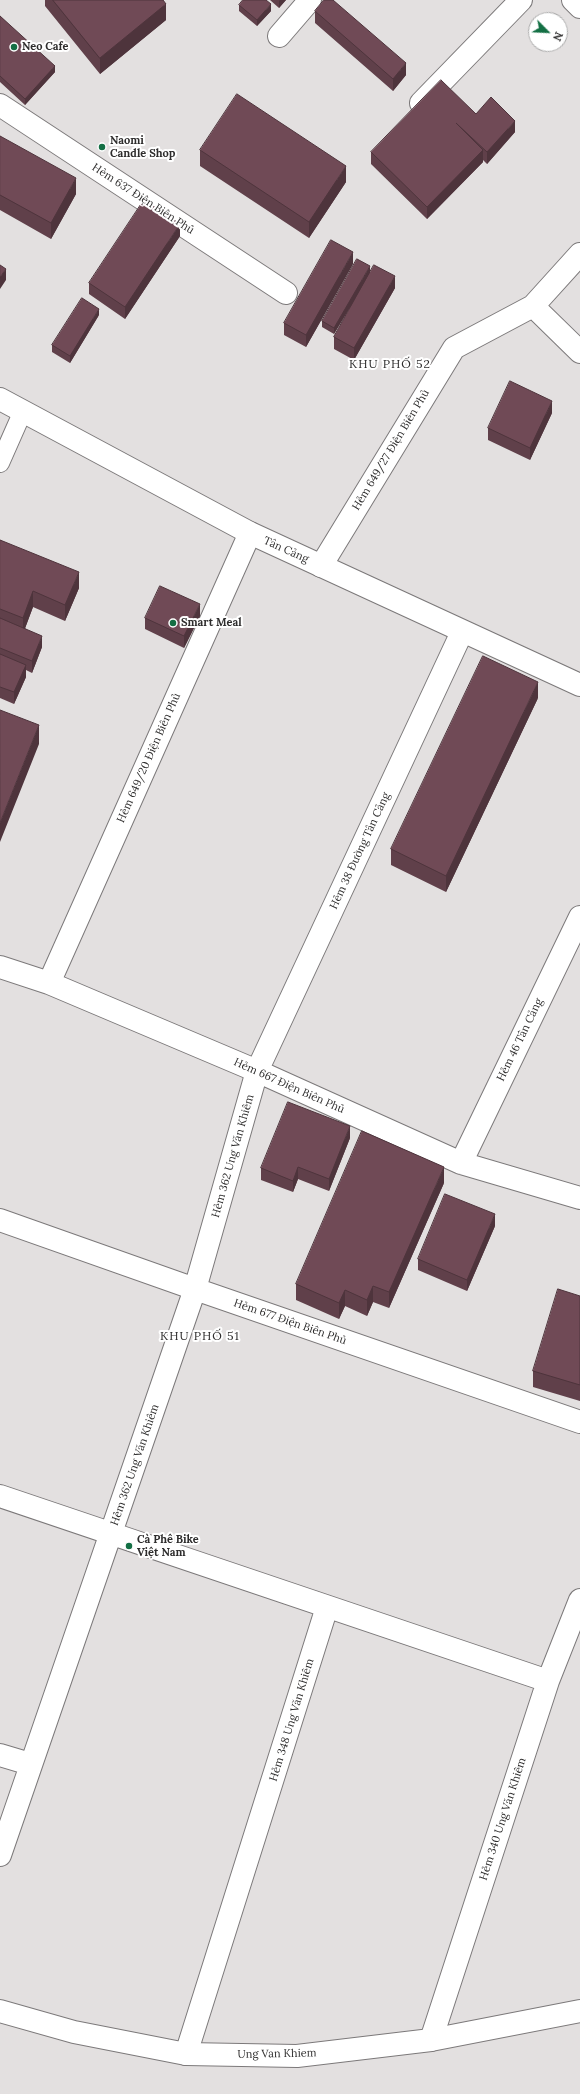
<!DOCTYPE html>
<meta charset="utf-8">
<style>
body{margin:0}
#map{position:relative;width:580px;height:2094px;overflow:hidden;background:#e3e0e0;font-family:Lora,serif}
canvas{display:block}
.north{position:absolute;left:528px;top:12px;width:40px;height:40px;box-sizing:border-box;background:#fff;border:1px solid #ababab;border-radius:50%;rotate:114deg;font-size:11px;font-weight:700;line-height:16px;text-align:center;color:#2e2d2d}
.north::after{content:'';display:block;margin:auto;width:14px;height:18px;background:#136f44;clip-path:polygon(50% 0,100% 100%,50% 72%,0 100%)}
</style>
<div id="map">
<canvas width="580" height="2094"></canvas>
<div class="north">N</div>
</div>
<script>
const ctx = document.querySelector('canvas').getContext('2d');
ctx.lineJoin = 'round';
function stroke(path, color, width, dash) { ctx.strokeStyle = color; ctx.lineWidth = width; ctx.lineCap = dash ? 'butt' : 'round'; ctx.setLineDash(dash || []); ctx.stroke(path); }
function paint(path, color) { ctx.fillStyle = color; ctx.fill(path, 'evenodd'); }
function drawText(font, color, halo, rows, align = 'center') {
  ctx.font = font + ' Lora,serif'; ctx.lineWidth = 4; ctx.setLineDash([]); ctx.textBaseline = 'middle'; ctx.strokeStyle = halo; ctx.fillStyle = color; for (const [text, x, y, turn = 0] of rows) {
    ctx.save(); ctx.translate(x, y); ctx.rotate((+turn || 0) * Math.PI / 180); ctx.textAlign = isNaN(turn) ? turn : align; if (halo) ctx.strokeText(text, 0, 0); ctx.fillText(text, 0, 0); ctx.restore();
  }
}
const lane = new Path2D(`
 M0,463L23,411`);
const street = new Path2D(`
 M573,0L580,7
 M279,36L310,0
 M421,103L521,0
 M0,105L286,293
 M533,306L580,352
 M321,566L454,348L533,306L580,254
 M0,967L49,983L257,1071L461,1163L580,1198
 M49,983L250,533
 M461,1163L580,917
 M0,1220L195,1289L580,1422
 M0,1496L548,1681
 M0,1755L30,1764
 M0,1855L195,1289L257,1071L462,632
 M431,2040L548,1681L580,1600
 M186,2054L327,1607`);
const secondary = new Path2D(`
 M0,399L250,533L580,685
 M0,2011L74,2032L186,2054L297,2056L431,2040L580,2011`);
stroke(lane, '#7c797a', 20);
stroke(street, '#7c797a', 24);
stroke(secondary, '#7c797a', 24);
stroke(lane, '#fff', 18);
stroke(street, '#fff', 22);
stroke(secondary, '#fff', 22);
paint(new Path2D(`
 M45,0H163L166,20L100,74L45,6Z
 M270,0H286L279,8Z
 M239,5L271,11L257,26L239,11Z
 M315,11L406,75L393,91L315,23Z
 M0,16L55,72L25,105L0,82Z
 M476,114L515,132L487,164L483,160V162L427,219L371,164V152Z
 M0,136L76,194L51,239L0,210Z
 M200,150L346,182L309,238L200,166Z
 M180,236L125,319L89,294V283Z
 M353,264L306,347L284,335V323Z
 M370,272L395,288L354,360L334,349V337L351,306L334,334L322,327V321Z
 M99,315L70,363L52,352V345Z
 M552,413L530,460L488,440V428Z
 M0,540L79,588L65,621L33,607L25,628L42,647L32,673L26,670V677L14,704L0,698Z
 M200,616L184,648L145,629V618Z
 M538,698L446,892L391,865V849Z
 M350,1138L329,1191L298,1179L293,1192L261,1180V1168Z
 M444,1183L389,1308L373,1302L367,1316L345,1306L339,1319L296,1300V1284Z
 M495,1226L467,1291L418,1270V1259Z
 M580,1296V1401L533,1387V1371Z`), '#60404a');
paint(new Path2D(`
 M280,0H286L279,8V1Z
 M166,4V20L100,74V58Z
 M271,4V11L257,26V20Z
 M406,63V75L393,91V79Z
 M55,66V72L25,105V99Z
 M515,121V132L487,164V152Z
 M483,150V162L427,219V207Z
 M346,166V182L309,238V222Z
 M76,178V194L51,239V223Z
 M180,224V236L125,319V307Z
 M353,252V264L306,347V335Z
 M370,266V273L334,334V328Z
 M6,269V280L0,289V277Z
 M395,276V288L354,360V348Z
 M99,309V315L70,363V356Z
 M552,401V413L530,460V448Z
 M79,572V588L65,621V605Z
 M33,591V607L23,634V618Z
 M200,604V616L184,648V636Z
 M42,636V647L32,673V661Z
 M26,665V677L14,704V692Z
 M538,682V698L446,892V876Z
 M39,725V744L0,842V823Z
 M350,1126V1138L329,1191V1179Z
 M298,1167V1179L293,1192V1181Z
 M444,1167V1183L389,1308V1292Z
 M495,1214V1226L467,1291V1280Z
 M373,1286V1302L367,1316V1300Z
 M345,1290V1306L339,1319V1303Z`), '#4e343c');
const building = new Path2D(`
 M53,0H163L166,4L100,58Z
 M243,0H266L271,4L257,20L239,5Z
 M324,0H333L406,63L393,79L315,11Z
 M0,16L55,66L25,99L0,76Z
 M441,80L476,114L491,97L515,121L487,152L456,123L483,150L427,207L371,152Z
 M237,94L346,166L309,222L200,150Z
 M0,136L76,178L51,223L0,195Z
 M144,200L180,224L125,307L89,283Z
 M331,240L353,252L306,335L284,323Z
 M357,259L370,266L334,328L322,321Z
 M0,265L6,269L0,277Z
 M374,265L395,276L354,348L334,337Z
 M82,298L99,309L70,356L52,345Z
 M510,381L552,401L530,448L488,428Z
 M0,540L79,572L65,605L33,591L23,618L0,609Z
 M160,586L200,604L184,636L145,618Z
 M0,618L42,636L32,661L0,648Z
 M0,654L26,665L14,692L0,687Z
 M483,656L538,682L446,876L391,849Z
 M0,710L39,725L0,823Z
 M288,1102L350,1126L329,1179L298,1167L293,1181L261,1168Z
 M362,1131L444,1167L389,1292L373,1286L367,1300L345,1290L339,1303L296,1284Z
 M445,1194L495,1214L467,1280L418,1259Z
 M558,1289L580,1296V1385L533,1371Z`);
paint(building, '#704a56');
stroke(building, '#4e343c', 1);
for (const [x, y, r, color] of [
 [14,47,4,"#136f44"],
 [102,147,4,"#136f44"],
 [173,623,4,"#136f44"],
 [129,1546,4,"#136f44"]
]) { const dot = new Path2D(); dot.arc(x, y, r, 0, 2 * Math.PI); ctx.fillStyle = color; ctx.fill(dot); stroke(dot, '#fff', 1.5); }
drawText('bold 11px', '#2e2d2d', '#fff', [
 ["Neo Cafe",22,47],
 ["Naomi",110,141],
 ["Candle Shop",110,154],
 ["Smart Meal",181,623],
 ["Cà Phê Bike",137,1540],
 ["Việt Nam",137,1553]
], 'left');
drawText('11px', '#2e2d2d', '#fff', [
 ["Hẻm 637 Điện Biên Phủ",143,199,33],
 ["Hẻm 649/27 Điện Biên Phủ",391,450,-59],
 ["Tân Cảng",286,550,24],
 ["Hẻm 649/20 Điện Biên Phủ",149,758,-66],
 ["Hẻm 38 Đường Tân Cảng",360,851,-65],
 ["Hẻm 46 Tân Cảng",520,1040,-64],
 ["Hẻm 667 Điện Biên Phủ",289,1086,24],
 ["Hẻm 362 Ung Văn Khiêm",233,1156,-74],
 ["Hẻm 677 Điện Biên Phủ",290,1322,19],
 ["Hẻm 362 Ung Văn Khiêm",135,1465,-71],
 ["Hẻm 348 Ung Văn Khiêm",292,1720,-73],
 ["Hẻm 340 Ung Văn Khiêm",503,1819,-72],
 ["Ung Van Khiem",277,2054,-1]
]);
ctx.letterSpacing = '1px';
drawText('12px', '#2e2d2d', '#fff', [
 ["KHU PHỐ 52",390,365],
 ["KHU PHỐ 51",200,1337]
]);
ctx.letterSpacing = '0px';
</script>
